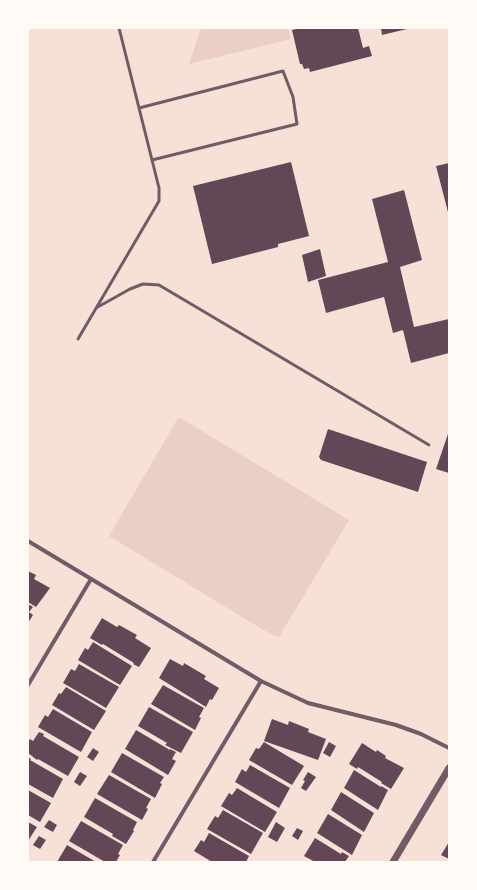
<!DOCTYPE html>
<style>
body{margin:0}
#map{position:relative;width:477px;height:890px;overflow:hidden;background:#f7e1d7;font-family:"Sofia Sans Condensed",sans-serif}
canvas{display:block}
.frame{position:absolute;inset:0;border:29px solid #fffaf5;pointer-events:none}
</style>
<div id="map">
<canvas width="477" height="890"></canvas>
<div class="frame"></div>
</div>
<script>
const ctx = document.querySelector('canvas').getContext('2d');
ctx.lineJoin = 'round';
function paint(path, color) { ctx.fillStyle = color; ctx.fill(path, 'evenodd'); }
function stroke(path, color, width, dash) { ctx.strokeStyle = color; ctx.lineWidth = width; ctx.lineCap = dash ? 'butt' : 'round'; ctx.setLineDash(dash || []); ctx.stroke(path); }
paint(new Path2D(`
 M201,28H288L291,39L189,64Z
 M178,418L184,420L349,520L279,637L265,631L109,536Z`), '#ebcfc5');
paint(new Path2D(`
 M300,28H358L363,48L369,46L372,56L310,72L309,68L304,69L302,64H300L292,30Z
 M381,28H407V29L382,35Z
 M291,162L309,236L278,244V247L212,264L193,186Z
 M449,163V212H448L436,166Z
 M404,190L422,260L400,267L414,327L449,319V353L411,363L403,330L393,333L384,297L326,313L318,280L388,262L372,199Z
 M320,249L326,276L308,282L302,255Z
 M328,429L427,462L418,492L321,460L319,457Z
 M449,431V473L436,469Z
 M28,571L36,575L34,579L50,588L36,607L28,602Z
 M28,604L33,607L29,612L33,615L28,623Z
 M102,618L117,627L119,625L137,635L135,638L151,648L139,667L133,664L134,663L103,644L102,645L90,638Z
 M93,642L132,666L120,685L78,660L85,648L88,650Z
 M170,659L183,666L184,663L206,676L204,679L219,688L212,700L210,699L206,707L159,678Z
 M79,664L119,687L106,708L63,683L71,669L75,671Z
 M163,685L204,708L199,717L201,718L195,730L151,704Z
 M66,687L106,711L94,730L52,705L59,693L61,694Z
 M149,707L193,732L181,753L165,745L167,743L138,726Z
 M53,709L92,732L81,752L38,727L45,715L48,717Z
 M272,719L288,725L289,721L309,729L308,732L326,739L318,760L264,741Z
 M136,730L170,750V749L176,752L172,759L176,761L168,775L125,749Z
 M39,732L44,734L43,736L79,757L68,776L38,759L37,760L28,753V742L30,739L33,741Z
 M264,742L304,766L292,785L249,760L256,748L259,749Z
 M329,742L336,746L330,757L323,753Z
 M362,743L376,752L377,750L386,756L385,758L404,768L391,789L381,783L382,782L358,767L357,769L349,764Z
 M93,748L99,752L93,761L87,757Z
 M122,753L164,777L160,783L162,784L155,798L111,772Z
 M28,757L31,759L30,760L63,779L53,798L28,784Z
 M250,765L290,788L279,808L235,782L242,769L246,772Z
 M354,770L381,787V786L388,790L378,810L344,788Z
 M80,772L87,776L80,786L74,782Z
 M308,772L316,777L306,791L301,788L305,781L303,780Z
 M109,775L151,799L146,808L148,809L142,820L97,794Z
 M237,788L277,812L265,832L221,806L229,793L232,795Z
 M28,790L51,803L40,822L28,815Z
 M341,792L374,813L364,832L331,810Z
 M95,798L137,822L133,830L134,831L126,844L112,836L113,834L84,817Z
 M223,810L263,833L251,854L207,829L215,816L218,818Z
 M328,814L362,835L352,855L317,833Z
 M49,820L57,825L53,832L44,827Z
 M81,821L123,845L118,854L120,855L116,862H105L69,841Z
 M28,822L37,827L28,841Z
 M276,822L285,828L277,842L268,837Z
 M297,828L303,831L298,840L292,836Z
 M209,833L249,856L246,862H212L194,851L201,840L204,842Z
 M39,836L46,840L40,849L33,845Z
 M315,838L341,854L342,852L349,856L345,862H315L304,856Z
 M449,842V859L441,855Z
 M67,845L96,862H57Z`), '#644757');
stroke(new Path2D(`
 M139,108L283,71L293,97L297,124L152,160
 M96,308L130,289L143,284L159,285L429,445
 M78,339L159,201V188L119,28`), '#755966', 3);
stroke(new Path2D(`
 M28,541L261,681L308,703L396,725L421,734L449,748
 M28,685L91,579
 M153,862L261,681`), '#755966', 4);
stroke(new Path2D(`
 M393,862L449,768`), '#755966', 7);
</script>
